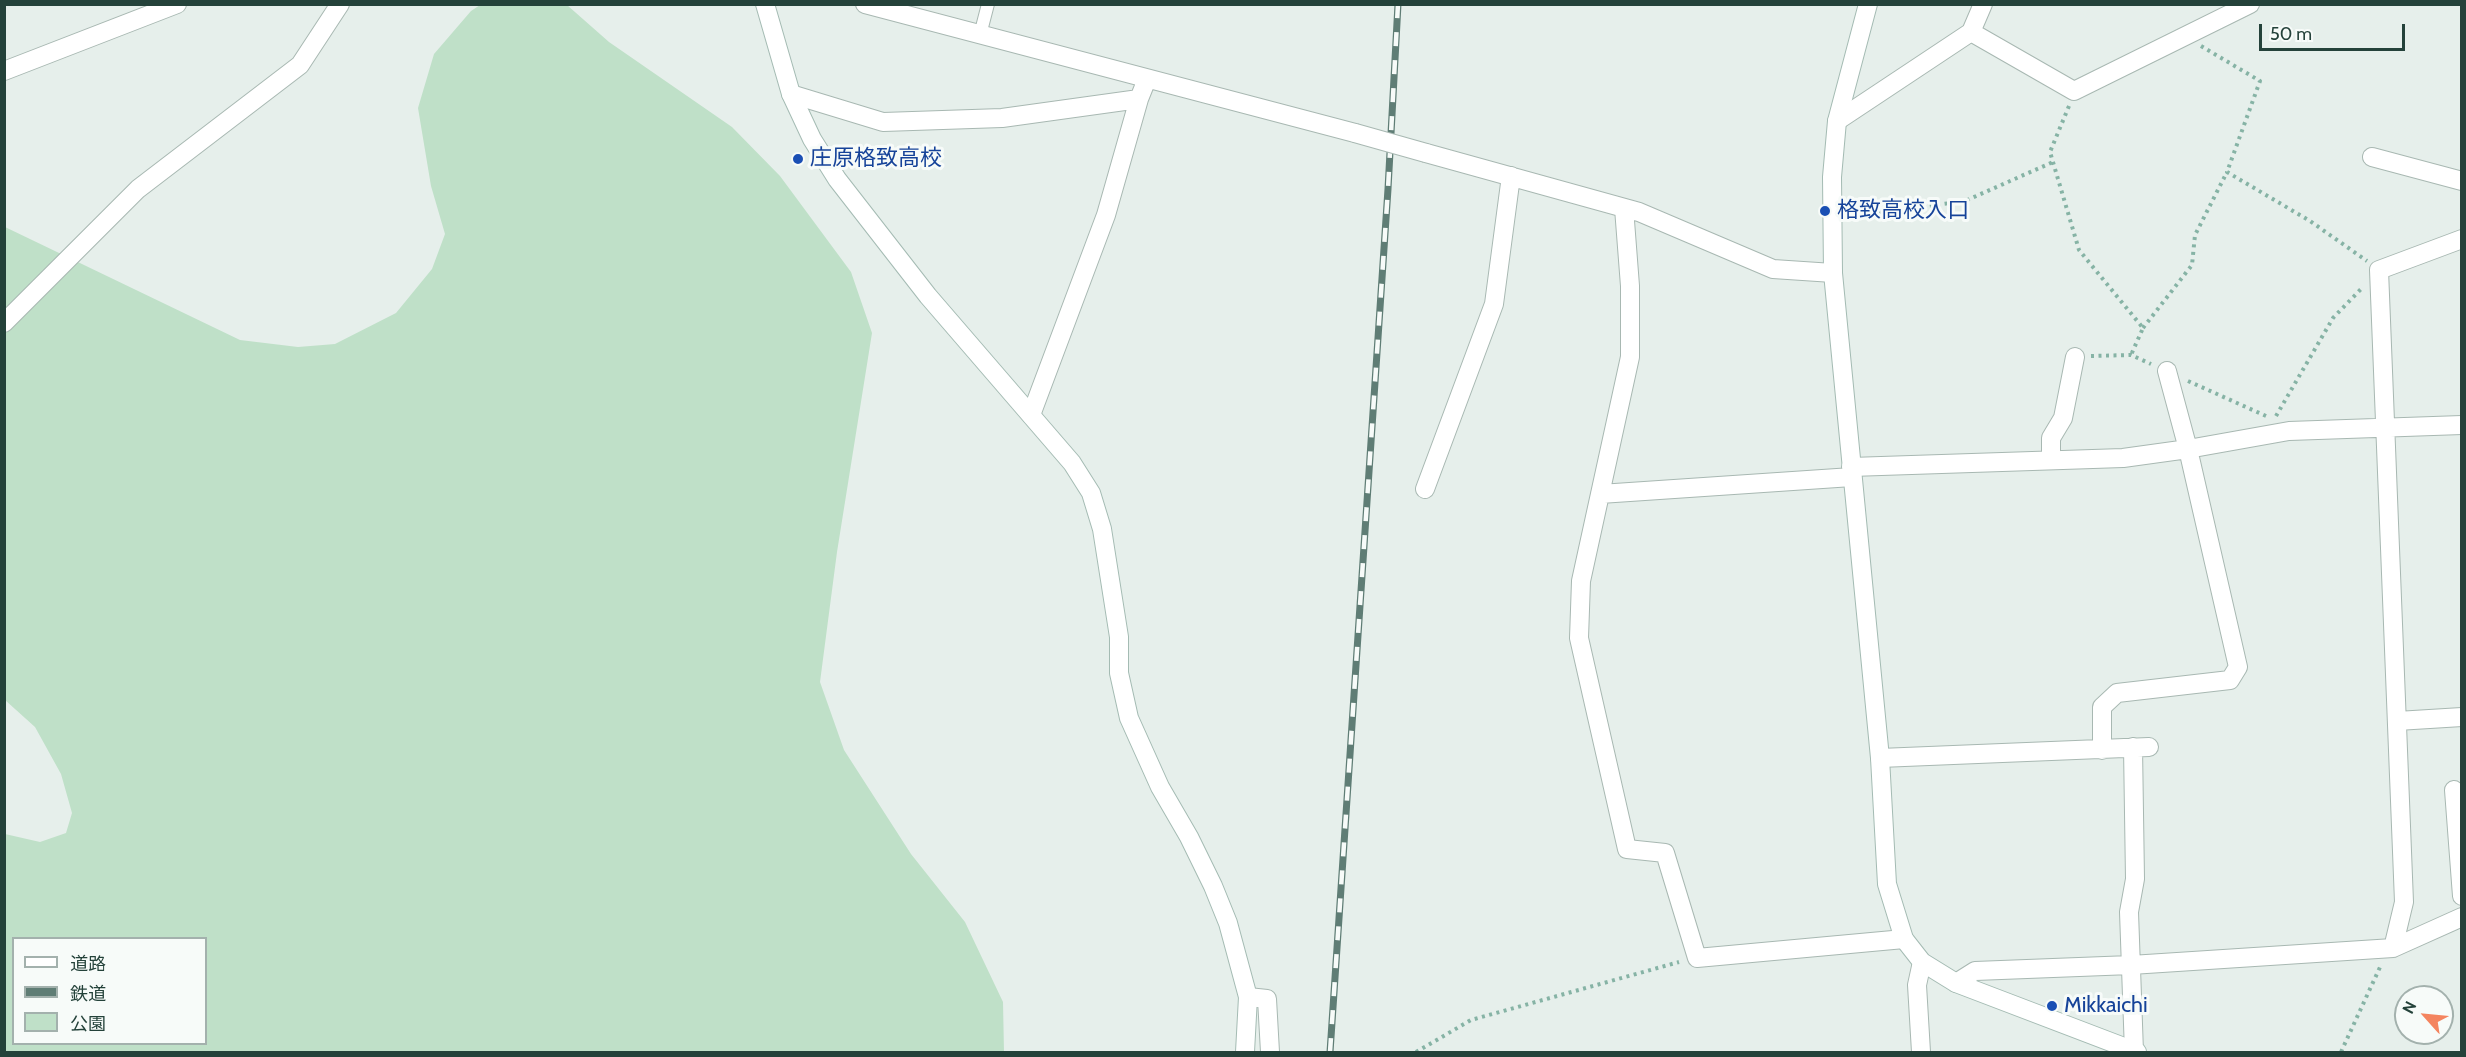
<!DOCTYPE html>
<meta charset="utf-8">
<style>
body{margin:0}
#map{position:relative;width:2466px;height:1057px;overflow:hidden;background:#e6efeb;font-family:Cabin,"Noto Sans JP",sans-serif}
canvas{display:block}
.frame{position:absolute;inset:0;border:6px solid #24423a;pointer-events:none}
.legend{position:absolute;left:12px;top:937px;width:195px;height:108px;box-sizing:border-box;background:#f7fbf9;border:2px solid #a3b1ad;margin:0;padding:8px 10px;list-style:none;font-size:18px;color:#24423a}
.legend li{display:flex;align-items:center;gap:12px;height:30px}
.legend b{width:30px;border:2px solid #a3b1ad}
.north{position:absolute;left:2394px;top:985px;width:60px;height:60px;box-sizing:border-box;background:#f7fbf9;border:2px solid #a3b1ad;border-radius:50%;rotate:297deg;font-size:16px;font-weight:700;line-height:24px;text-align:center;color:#24423a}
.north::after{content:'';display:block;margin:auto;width:21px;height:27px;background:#f4845f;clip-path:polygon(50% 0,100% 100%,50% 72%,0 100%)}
.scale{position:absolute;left:2259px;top:24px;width:146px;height:27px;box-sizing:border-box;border:3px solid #24423a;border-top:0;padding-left:8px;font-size:18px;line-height:21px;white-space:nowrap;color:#24423a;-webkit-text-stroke:4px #f7fbf9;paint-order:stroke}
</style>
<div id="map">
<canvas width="2466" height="1057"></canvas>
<div class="frame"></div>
<ul class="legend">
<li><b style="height:8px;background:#fff"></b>道路</li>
<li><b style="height:8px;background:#5f7d75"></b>鉄道</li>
<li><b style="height:16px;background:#bfe0c8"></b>公園</li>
</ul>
<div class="north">N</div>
<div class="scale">50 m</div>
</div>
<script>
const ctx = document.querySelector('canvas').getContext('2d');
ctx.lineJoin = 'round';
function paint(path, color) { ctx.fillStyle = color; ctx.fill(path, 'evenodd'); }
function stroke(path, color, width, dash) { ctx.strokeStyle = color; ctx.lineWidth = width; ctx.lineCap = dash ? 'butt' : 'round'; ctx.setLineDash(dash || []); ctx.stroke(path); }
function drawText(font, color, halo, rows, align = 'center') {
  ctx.font = font + ' Cabin,"Noto Sans JP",sans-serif'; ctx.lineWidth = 6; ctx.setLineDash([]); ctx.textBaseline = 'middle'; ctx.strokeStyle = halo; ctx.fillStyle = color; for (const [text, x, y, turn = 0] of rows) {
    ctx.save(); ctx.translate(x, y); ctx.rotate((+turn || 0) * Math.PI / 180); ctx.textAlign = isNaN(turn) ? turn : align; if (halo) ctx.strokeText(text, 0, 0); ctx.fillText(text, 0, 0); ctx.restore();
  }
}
paint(new Path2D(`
 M480,5H567L609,42L732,127L780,176L851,272L872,333L837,552L820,682L844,750L911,854L965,922L1003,1002L1004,1052H5V834L40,842L66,833L72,813L61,774L35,727L5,700V227L240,340L298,347L335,344L396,313L432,269L445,234L431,186L418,108L434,54L471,11ZM14,938H206V1044H14Z`), '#bfe0c8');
const lane = new Path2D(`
 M980,35L988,4`);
const street = new Path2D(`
 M865,4L1355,133
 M1971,32L2074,91L2250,4
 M4,71L177,4
 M791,94L883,122L1002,118L1139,99
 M1837,121L1971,32L1983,4
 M1426,153L1639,212L1773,269L1833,273
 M2372,157L2462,181
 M1624,208L1630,286V357L1581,581L1579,638L1627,849L1665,853L1697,958L1904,939
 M4,323L138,189L300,65L340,4
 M1031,415L1106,215L1139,99L1147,79
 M2051,460V438L2063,418L2075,357
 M1851,467L2123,458L2188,449L2289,431L2462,425
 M1425,489L1494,304L1511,176
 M1600,494L1852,477
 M2397,721L2462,717
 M2133,747L2135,879L2129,912L2134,1052
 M2102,750V707L2117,693L2230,680L2238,667L2188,449L2167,371
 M1880,758L2149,747
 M2454,790L2462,896
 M2393,948L2404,902L2379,270L2462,239
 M1956,983L1975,971L2131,965L2393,948L2462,917
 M1248,997L1267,999L1270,1052
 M1921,1052L1917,985L1922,962`);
const secondary = new Path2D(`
 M765,4L791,94L812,139L837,179L928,296L1072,463L1091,493L1102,529L1119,637V673L1129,718L1160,787L1189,837L1213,886L1228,923L1248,997L1245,1052
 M1868,4L1837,121L1832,177L1833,273L1880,758L1887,884L1904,939L1922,962L1956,983L2137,1052`);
stroke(lane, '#a8b8b2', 14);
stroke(street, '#a8b8b2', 20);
stroke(secondary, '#a4bbb3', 20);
stroke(new Path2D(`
 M2201,46L2260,81L2227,172L2310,221L2367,261
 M2069,106L2050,152L2079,250L2143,328L2131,355
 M1848,217L1965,201L2053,162
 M2143,328L2192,265L2195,235L2227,172
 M2091,356L2131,355L2151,364
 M2188,381L2266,416
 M2276,416L2333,318L2362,288
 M1416,1052L1471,1020L1679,962
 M2341,1052L2381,965`), '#86b3a5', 4, [3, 4.5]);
stroke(lane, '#fff', 12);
stroke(street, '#fff', 18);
stroke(secondary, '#fff', 18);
const rail = new Path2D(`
 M1330,1052L1388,189L1398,4`);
stroke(rail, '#5f7d75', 7);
stroke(rail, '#f7fbf9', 4.5, [14]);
const streetBridge = new Path2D(`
 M1355,133L1426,153`);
stroke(streetBridge, '#a8b8b2', 20, []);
stroke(streetBridge, '#fff', 18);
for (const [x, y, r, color] of [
 [798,159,6,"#1a4fb4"],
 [1825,211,6,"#1a4fb4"],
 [2052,1006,6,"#1a4fb4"]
]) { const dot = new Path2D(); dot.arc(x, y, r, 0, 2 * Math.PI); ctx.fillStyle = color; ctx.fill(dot); stroke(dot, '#f7fbf9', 2); }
drawText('22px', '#164399', '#f7fbf9', [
 ["庄原格致高校",810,159],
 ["格致高校入口",1837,211],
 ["Mikkaichi",2064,1006]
], 'left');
</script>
